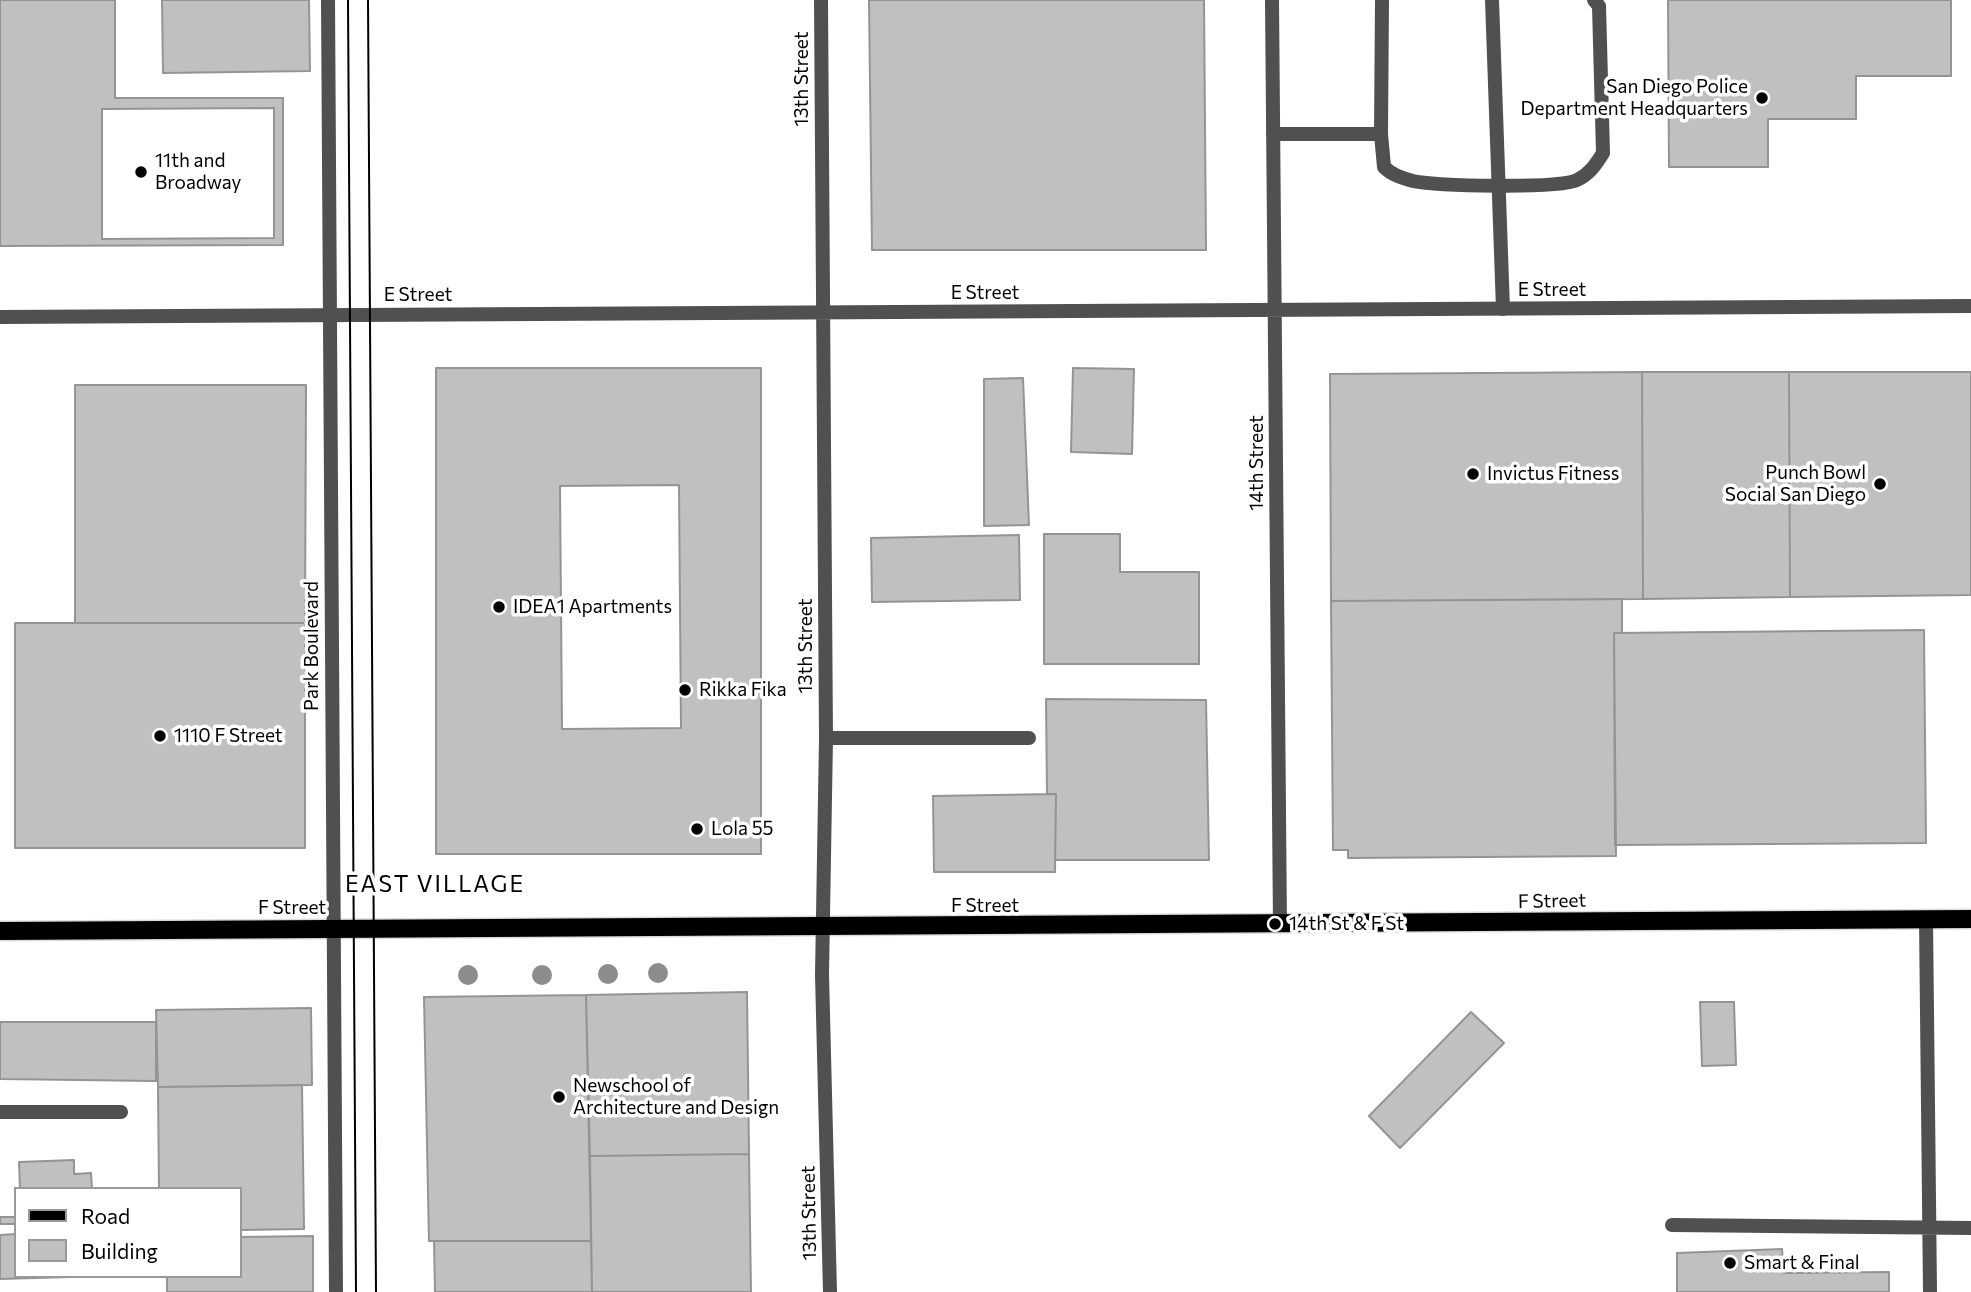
<!DOCTYPE html>
<style>
body{margin:0}
#map{position:relative;width:1971px;height:1292px;overflow:hidden;background:#fff;font-family:Commissioner,sans-serif}
canvas{display:block}
.legend{position:absolute;left:14px;top:1187px;width:228px;height:91px;box-sizing:border-box;background:#fff;border:2px solid #999;margin:0;padding:9px 12px;list-style:none;font-size:21px;color:#000}
.legend li{display:flex;align-items:center;gap:14px;height:35px}
.legend b{width:35px;border:2px solid #999}
</style>
<div id="map">
<canvas width="1971" height="1292"></canvas>
<ul class="legend">
<li><b style="height:9px;background:#000"></b>Road</li>
<li><b style="height:19px;background:#c0c0c0"></b>Building</li>
</ul>
</div>
<script>
const ctx = document.querySelector('canvas').getContext('2d');
ctx.lineJoin = 'round';
function paint(path, color) { ctx.fillStyle = color; ctx.fill(path, 'evenodd'); }
function stroke(path, color, width, dash) { ctx.strokeStyle = color; ctx.lineWidth = width; ctx.lineCap = dash ? 'butt' : 'round'; ctx.setLineDash(dash || []); ctx.stroke(path); }
function drawText(font, color, halo, rows, align = 'center') {
  ctx.font = font + ' Commissioner,sans-serif'; ctx.lineWidth = 7; ctx.setLineDash([]); ctx.textBaseline = 'middle'; ctx.strokeStyle = halo; ctx.fillStyle = color; for (const [text, x, y, turn = 0] of rows) {
    ctx.save(); ctx.translate(x, y); ctx.rotate((+turn || 0) * Math.PI / 180); ctx.textAlign = isNaN(turn) ? turn : align; if (halo) ctx.strokeText(text, 0, 0); ctx.fillText(text, 0, 0); ctx.restore();
  }
}
const building = new Path2D(`
 M0,0H115V98H283V245L0,246Z
 M162,0H309L310,71L163,73Z
 M869,0H1204L1206,250H872Z
 M1668,0H1951V76H1856V119H1768V167H1669Z
 M274,108V238L102,239V109Z
 M436,368H761V854H436ZM679,485L681,728L562,729L560,486Z
 M1073,368L1134,369L1132,454L1071,452Z
 M1642,372L1643,599L1331,601L1330,374Z
 M1642,372H1789L1790,597L1643,599Z
 M1789,372H1971V595L1790,597Z
 M1023,378L1029,525L984,526V379Z
 M75,385H306L305,623H75Z
 M1044,534H1120V572H1199V664H1044Z
 M1019,535L1020,600L872,602L871,538Z
 M1622,599V633H1614L1616,856L1348,858V850H1333L1331,601Z
 M15,623H305V848H15Z
 M1924,630L1926,843L1615,845L1614,633Z
 M1046,699L1206,700L1209,860H1055L1056,794H1047Z
 M1056,794L1055,872H934L933,796Z
 M747,992L749,1154L590,1156L586,995Z
 M586,995L591,1241H429L424,997Z
 M1700,1002H1734L1736,1065L1702,1066Z
 M311,1008L312,1085L158,1087L156,1010Z
 M1471,1012L1504,1043L1400,1148L1369,1116Z
 M0,1022H156V1081L0,1079Z
 M302,1085L304,1229L240,1230V1189H159L158,1087Z
 M749,1154L751,1292H592L590,1156Z
 M74,1160V1174L91,1173L92,1189H20L19,1162Z
 M0,1217H16V1224H0Z
 M16,1234V1276L71,1277L0,1279V1235Z
 M313,1236V1292H167V1276H240V1237Z
 M434,1241H591L592,1292H435Z
 M1782,1249L1784,1273L1889,1272V1292H1677V1253Z`);
paint(building, '#c0c0c0');
stroke(building, '#949494', 2);
const primary = new Path2D(`
 M0,931L1971,919`);
stroke(primary, '#dbdbdb', 21);
stroke(new Path2D(`
 M1492,0L1503,309
 M1273,134H1381L1382,0
 M1381,134L1384,167C1392,175 1402,178 1413,181C1437,186 1558,189 1577,180C1590,174 1596,164 1603,153L1599,6L1594,0
 M826,738H1029
 M1926,919L1930,1292
 M0,1112H121
 M1672,1225L1971,1228`), '#505050', 14);
stroke(new Path2D(`
 M328,0L336,1292`), '#505050', 14);
stroke(new Path2D(`
 M821,0L826,738L822,975L830,1292
 M1272,0L1280,925
 M0,317L1971,306`), '#505050', 14);
stroke(primary, '#000', 18);
stroke(new Path2D(`
 M348,0L356,1292
 M368,0L376,1292`), '#000', 2);
ctx.fillStyle = '#8c8c8c';
for (const [x, y] of [
 [658,973],
 [608,974],
 [468,975],
 [542,975]
]) { ctx.beginPath(); ctx.arc(x, y, 10, 0, 2 * Math.PI); ctx.fill(); }
for (const [x, y, r, color] of [
 [1762,98,7,"#000"],
 [141,172,7,"#000"],
 [1473,474,7,"#000"],
 [1880,484,7,"#000"],
 [499,607,7,"#000"],
 [685,690,7,"#000"],
 [160,736,7,"#000"],
 [697,829,7,"#000"],
 [1275,924,7,"#000"],
 [559,1097,7,"#000"],
 [1730,1263,7,"#000"]
]) { const dot = new Path2D(); dot.arc(x, y, r, 0, 2 * Math.PI); ctx.fillStyle = color; ctx.fill(dot); stroke(dot, '#fff', 2.5); }
drawText('19px', '#000', '#fff', [
 ["13th Street",802,79,-90],
 ["E Street",1552,290],
 ["E Street",985,293],
 ["E Street",418,295],
 ["14th Street",1257,463,-90],
 ["Park Boulevard",312,646,-90],
 ["13th Street",806,646,-90],
 ["F Street",1552,901,-1],
 ["F Street",985,906],
 ["F Street",292,908],
 ["13th Street",809,1213,-91]
]);
drawText('19px', '#000', '#fff', [
 ["San Diego Police",1748,87,"right"],
 ["Department Headquarters",1748,109,"right"],
 ["11th and",155,161],
 ["Broadway",155,183],
 ["Punch Bowl",1866,473,"right"],
 ["Social San Diego",1866,495,"right"],
 ["Invictus Fitness",1487,474],
 ["IDEA1 Apartments",513,607],
 ["Rikka Fika",699,690],
 ["1110 F Street",174,736],
 ["Lola 55",711,829],
 ["14th St & F St",1289,924],
 ["Newschool of",573,1086],
 ["Architecture and Design",573,1108],
 ["Smart & Final",1744,1263]
], 'left');
ctx.letterSpacing = '2px';
drawText('23px', '#000', '#fff', [
 ["EAST VILLAGE",435,884]
]);
ctx.letterSpacing = '0px';
</script>
